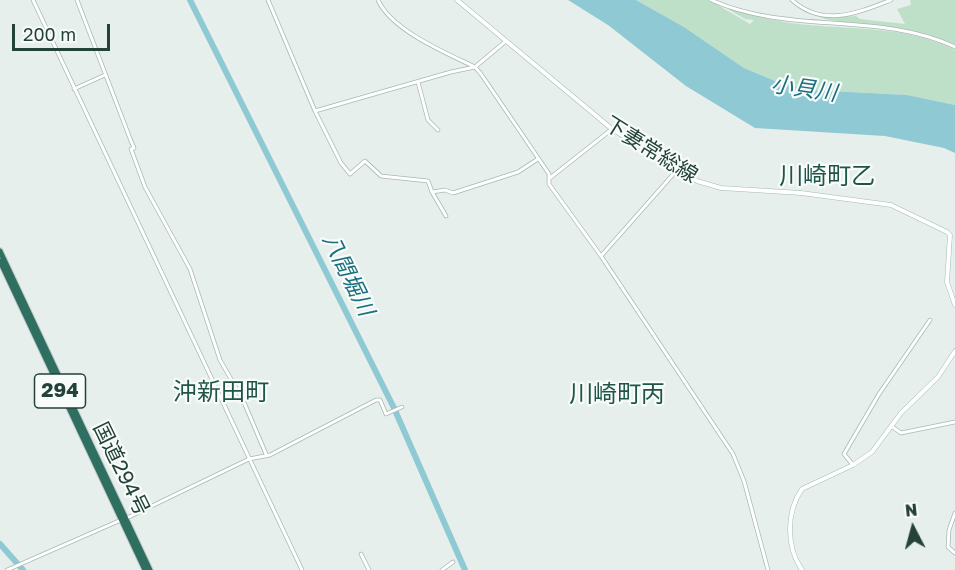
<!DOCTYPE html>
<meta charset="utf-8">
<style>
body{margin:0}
#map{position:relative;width:955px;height:570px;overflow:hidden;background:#e6efeb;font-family:"Golos Text",sans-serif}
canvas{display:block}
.north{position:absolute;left:883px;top:498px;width:60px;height:60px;-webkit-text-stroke:4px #f7fbf9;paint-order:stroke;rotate:354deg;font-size:16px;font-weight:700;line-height:24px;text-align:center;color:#24423a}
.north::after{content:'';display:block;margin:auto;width:21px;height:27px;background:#24423a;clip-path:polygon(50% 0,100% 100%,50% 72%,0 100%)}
.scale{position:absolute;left:12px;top:24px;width:98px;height:27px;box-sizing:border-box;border:3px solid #24423a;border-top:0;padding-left:8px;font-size:18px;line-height:21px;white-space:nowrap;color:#24423a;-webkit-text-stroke:4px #f7fbf9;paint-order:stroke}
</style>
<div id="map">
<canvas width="955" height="570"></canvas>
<div class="north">N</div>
<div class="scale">200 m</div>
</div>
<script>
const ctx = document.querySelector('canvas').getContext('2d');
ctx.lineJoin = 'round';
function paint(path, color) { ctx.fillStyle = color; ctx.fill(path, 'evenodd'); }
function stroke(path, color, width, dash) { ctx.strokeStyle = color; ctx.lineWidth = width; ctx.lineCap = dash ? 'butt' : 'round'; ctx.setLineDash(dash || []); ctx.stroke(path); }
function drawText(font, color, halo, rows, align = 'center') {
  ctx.font = font + ' "Golos Text","Noto Sans JP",sans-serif'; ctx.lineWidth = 4.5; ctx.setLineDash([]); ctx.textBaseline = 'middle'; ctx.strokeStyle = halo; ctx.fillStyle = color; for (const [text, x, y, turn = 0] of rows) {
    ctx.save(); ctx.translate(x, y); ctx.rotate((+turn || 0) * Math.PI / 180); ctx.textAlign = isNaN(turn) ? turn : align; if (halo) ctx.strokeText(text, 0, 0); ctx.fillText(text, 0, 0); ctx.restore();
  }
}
paint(new Path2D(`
 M636,0H709L750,24L754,20L745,19L726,8C750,14 773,21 798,24C852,30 905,25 955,50V105L907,95L811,90L780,83L744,68L684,27Z
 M910,0H955V45L904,29L843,23L821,18L856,16L860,19L905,24L897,9L911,5Z`), '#bfe0c8');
paint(new Path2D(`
 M568,0H636L684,27L744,68L780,83L811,90L907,95L955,105V153L944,148L885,136L755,128L686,86L608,25Z`), '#8ec9d4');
stroke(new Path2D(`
 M190,0L394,408L465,570
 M0,544L23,570`), '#8ec9d4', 6);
const street = new Path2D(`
 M33,0L302,570
 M77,0L131,141L134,148L131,149L145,187L190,269L220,360L243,400L266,454
 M268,0L315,111L341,163L350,174L365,161L381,176L428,181L432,192L445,190L453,193L518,172L538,159
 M378,0C391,30 446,53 475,67L481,74L549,174V184L601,256L733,454L744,481L768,570
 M711,0C789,35 878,11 955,47
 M792,0C823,28 857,13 891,0
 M418,82L428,120L438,130
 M74,89L105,75
 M315,111L451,72L475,67L506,41
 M550,178L612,129
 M432,192L446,216
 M601,256L677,170
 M891,426L901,433L955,422
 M853,465L844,454L879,394L930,320
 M955,513L949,530L948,547L955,553
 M127,518L249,459L270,455L376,400H380L386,414L402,407
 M361,554L369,570
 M7,570L121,520
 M442,570L453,562`);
const secondary = new Path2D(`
 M457,0L612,129L697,181L721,188L801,193L891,205L947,232L950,235L947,282L955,305
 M802,570C786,547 786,512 802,489L853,465L872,452L901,413L938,377L955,351`);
const highway = new Path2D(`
 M0,251L150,570
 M0,261L145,570`);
stroke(street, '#a8b8b2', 4.5);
stroke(secondary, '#a4bbb3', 5);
stroke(highway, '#c2cac8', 7);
stroke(street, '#fff', 3);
stroke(secondary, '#fff', 4);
stroke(highway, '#2f6f62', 5);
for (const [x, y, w] of [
 [60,391,51]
]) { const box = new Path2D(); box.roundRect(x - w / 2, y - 17, w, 34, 4.5); ctx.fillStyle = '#f7fbf9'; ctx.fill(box); stroke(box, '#24423a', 1.5); }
drawText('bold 20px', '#24423a', null, [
 ["294",60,391]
]);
drawText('21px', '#24423a', '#f7fbf9', [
 ["下妻常総線",651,150,32],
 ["国道294号",121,469,64]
]);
drawText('italic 22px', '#1c6f80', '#f7fbf9', [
 ["小貝川",804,89,8],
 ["八間堀川",348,275,64]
]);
drawText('24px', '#1f5548', '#f7fbf9', [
 ["川崎町乙",827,176],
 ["沖新田町",221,392],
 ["川崎町丙",617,394]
]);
</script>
